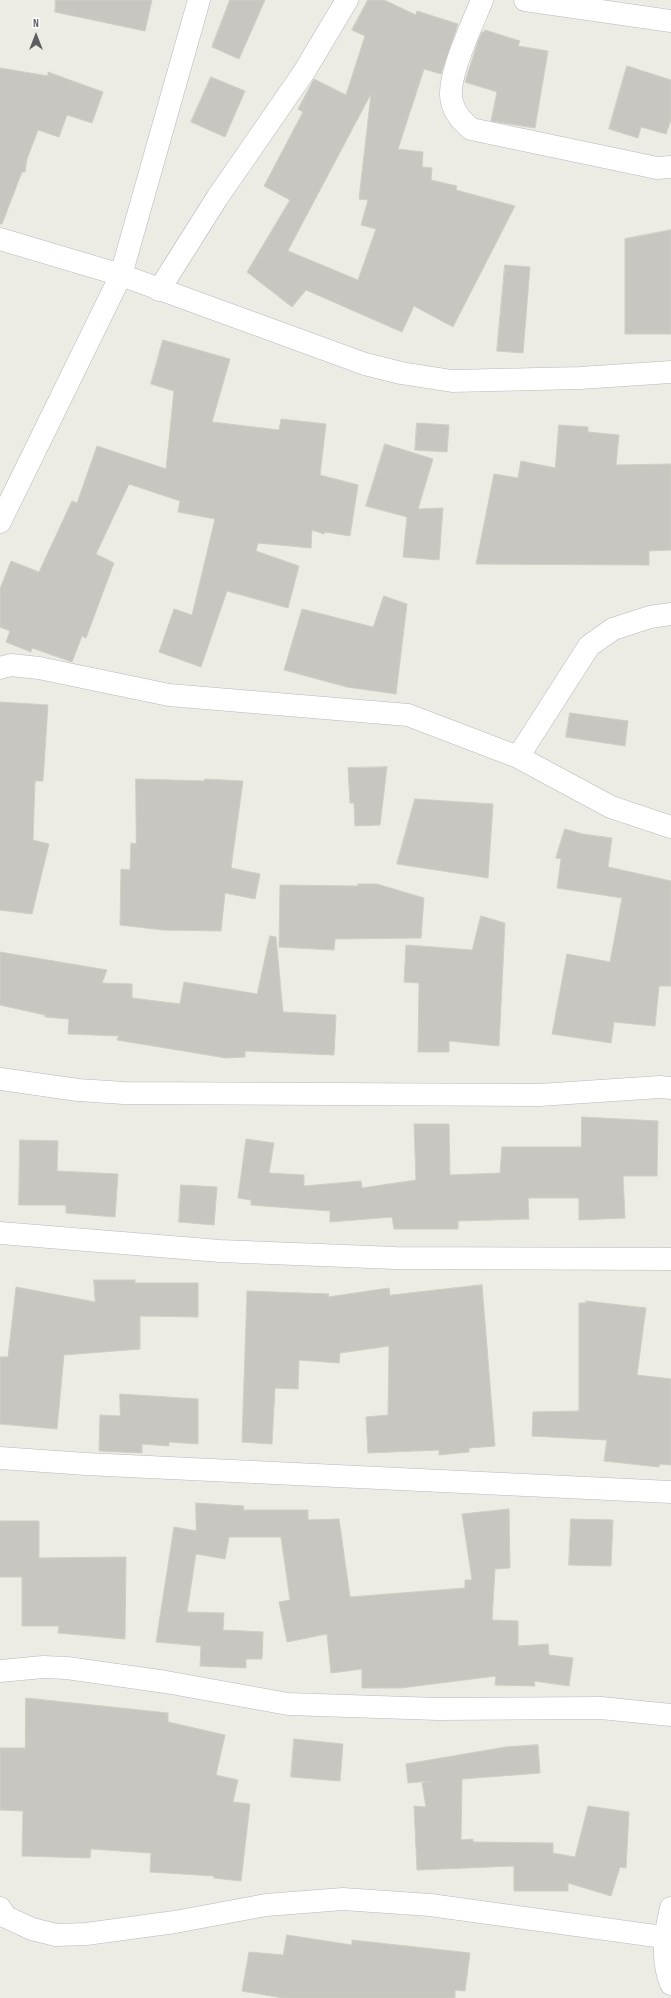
<!DOCTYPE html>
<style>
body{margin:0}
#map{position:relative;width:671px;height:1998px;overflow:hidden;background:#ecece4;font-family:"Sofia Sans Condensed",sans-serif}
canvas{display:block}
.north{position:absolute;left:16px;top:16px;width:40px;height:40px;-webkit-text-stroke:3px #fff;paint-order:stroke;rotate:0deg;font-size:11px;font-weight:700;line-height:16px;text-align:center;color:#5c5e62}
.north::after{content:'';display:block;margin:auto;width:14px;height:18px;background:#5c5e62;clip-path:polygon(50% 0,100% 100%,50% 72%,0 100%)}
</style>
<div id="map">
<canvas width="671" height="1998"></canvas>
<div class="north">N</div>
</div>
<script>
const ctx = document.querySelector('canvas').getContext('2d');
ctx.lineJoin = 'round';
function paint(path, color) { ctx.fillStyle = color; ctx.fill(path, 'evenodd'); }
function stroke(path, color, width, dash) { ctx.strokeStyle = color; ctx.lineWidth = width; ctx.lineCap = dash ? 'butt' : 'round'; ctx.setLineDash(dash || []); ctx.stroke(path); }
const building = new Path2D(`
 M56,0H152L145,31L55,12Z
 M230,0H265L239,59L212,47Z
 M368,0H384L416,15L417,11L458,24L441,74L424,69L398,149L423,152L422,167L432,168L431,180L457,186L456,190L515,206L453,327L414,306L402,332L306,290L292,307L247,272L290,200L264,186L303,112L298,109L314,79L346,95L365,36L352,30ZM371,94L359,199L368,200L361,225L376,229L358,280L288,251Z
 M485,30L520,41L518,46L548,51L535,128L491,121L497,92L465,82L478,41L482,32H484Z
 M627,66L671,80V120L666,134L641,127L638,138L609,129Z
 M0,68L48,76V72L103,92L92,123L67,115L59,137L38,130L27,159L25,172H22L2,224H0Z
 M211,77L245,91L225,137L191,122Z
 M671,230V334H625V239Z
 M505,265L530,267L523,353L497,351Z
 M163,340L230,359L212,422L279,430L281,419L326,424L320,475L358,485L350,536L325,532L324,534L312,530L311,548L258,543L256,551L299,566L288,608L227,591L201,667L159,652L174,609L192,615L215,519L178,512L180,501L129,484L96,554L114,563L86,638L82,636L72,662L32,648L31,652L6,642L10,631L0,627V589L11,561L39,572L72,501L77,503L97,446L166,469L174,391L151,384Z
 M417,423L449,425L447,452L415,450Z
 M559,425L588,427V432L619,435L616,465L671,464V550L649,551V565L476,564L494,474L518,478L521,461L555,468Z
 M385,444L433,459L418,509L443,508L439,560L403,557L407,517L366,506Z
 M384,596L407,604L396,694L347,687L284,670L302,609L373,627Z
 M0,702L48,705L43,781H35L33,840L49,844L32,914L0,910Z
 M570,713L628,721L625,746L566,737Z
 M387,767L380,825L355,826L354,803H350L348,768Z
 M136,779L204,781L205,779L243,781L231,868L260,874L255,899L225,893L221,931L163,930L120,925L121,869L130,870L131,843L136,844Z
 M415,799L493,804L488,878L397,864Z
 M565,829L582,834L612,838L608,867L671,881V986H659L655,1026L614,1022L611,1043L552,1034L567,954L610,962L622,898L557,888L561,859L556,858Z
 M358,884H377L424,898L421,938L335,939L334,950L279,947L280,885L358,886Z
 M481,916L505,923L499,1046L449,1041V1052H418L419,983L404,982L406,945L472,950Z
 M270,936L276,937L283,1012L336,1015L334,1055L245,1051V1057L226,1058L117,1040L119,1036L68,1034L69,1019L45,1017V1015L0,1005V952L107,970L102,983L132,984V998L180,1004L184,982L257,994Z
 M582,1117L658,1121L657,1176H623L625,1218L579,1220V1198H528L529,1219L458,1221V1229H394L392,1217L330,1222V1211L251,1205V1200L238,1198L246,1139L274,1143L269,1173L304,1175V1186L361,1181L362,1188L416,1180L414,1124H449L450,1175L500,1173L502,1147H581Z
 M20,1140L58,1141L57,1171L118,1174L115,1217L66,1213V1205H19Z
 M181,1185L217,1187L214,1225L179,1222Z
 M94,1280H135V1283H198V1317L140,1316V1349L64,1355L57,1429L0,1424V1357H8L16,1287L95,1302Z
 M482,1285L495,1446L469,1448V1452L439,1455V1450L368,1453L366,1417L388,1415L389,1346L340,1353L339,1363L299,1360L298,1389L275,1388L272,1444L242,1442L247,1291L329,1294L328,1297L389,1288L390,1295Z
 M586,1301L646,1308L637,1375L671,1379V1465L660,1464L659,1467L604,1461L607,1440L532,1436L533,1412L579,1411V1303H586Z
 M120,1394L198,1399V1444L169,1442V1446L142,1444V1453L99,1451L100,1415L120,1416Z
 M196,1503L244,1506L243,1510H308V1520L339,1519L350,1597L465,1588V1580H472L462,1514L509,1509L510,1568L495,1569L492,1620L518,1621V1646L548,1644L549,1655L573,1658L569,1686L534,1681L535,1686L495,1685L496,1676L401,1688H362V1669L331,1673L327,1634L287,1642L279,1602L290,1600L281,1537H229L225,1559L196,1554L187,1612L224,1613L223,1630L263,1632L262,1659H246V1668L200,1666L201,1646L156,1642L174,1527L196,1531Z
 M571,1519L613,1520L611,1566L569,1565Z
 M0,1521H39V1558L126,1557L125,1639L58,1633L59,1626H22V1577H0Z
 M26,1698L168,1713V1722L225,1735L216,1775L238,1780L233,1802L250,1804L241,1881L214,1878V1876L150,1872L151,1853L91,1849L90,1858L22,1856L23,1811L0,1810V1748H25Z
 M294,1739L343,1744L340,1781L291,1777Z
 M538,1745L540,1773L462,1779L461,1840L473,1839V1842L553,1843V1853L575,1857L588,1806L629,1812L626,1868L620,1867L611,1896L568,1883V1891H514V1866L417,1870L414,1806L426,1807L422,1783L432,1781L408,1783L406,1764L506,1747Z
 M287,1935L352,1945V1940L470,1953L465,1991L455,1990V1998H283L242,1991L249,1952L283,1955Z`);
paint(building, '#c8c6c0');
stroke(building, '#d0cec3', 1);
const street = new Path2D(`
 M482,0C473,23 445,80 452,102C455,114 462,121 471,129L657,168L671,167
 M525,0L671,21
 M0,239L121,275L365,364L401,373L452,381L580,378L671,372
 M159,290L217,198L304,72L347,0
 M0,522L121,275L199,0
 M0,668L11,665L39,668L169,695L408,715L518,757L611,807L671,827
 M518,757L589,646L613,629L650,617L671,614
 M0,1079L78,1090L124,1093L539,1095L660,1087L671,1088
 M0,1233L220,1251L395,1258L671,1259
 M0,1458L86,1464L671,1492
 M0,1671L43,1667L67,1668L166,1682L288,1704L438,1709L601,1708L671,1715
 M0,1908L6,1917L32,1929L56,1935L86,1934L175,1922L266,1905L343,1899L430,1905L671,1938
 M671,1908C665,1933 661,1959 671,1984`);
stroke(street, '#b6b8bc', 23);
stroke(street, '#fff', 22);
</script>
